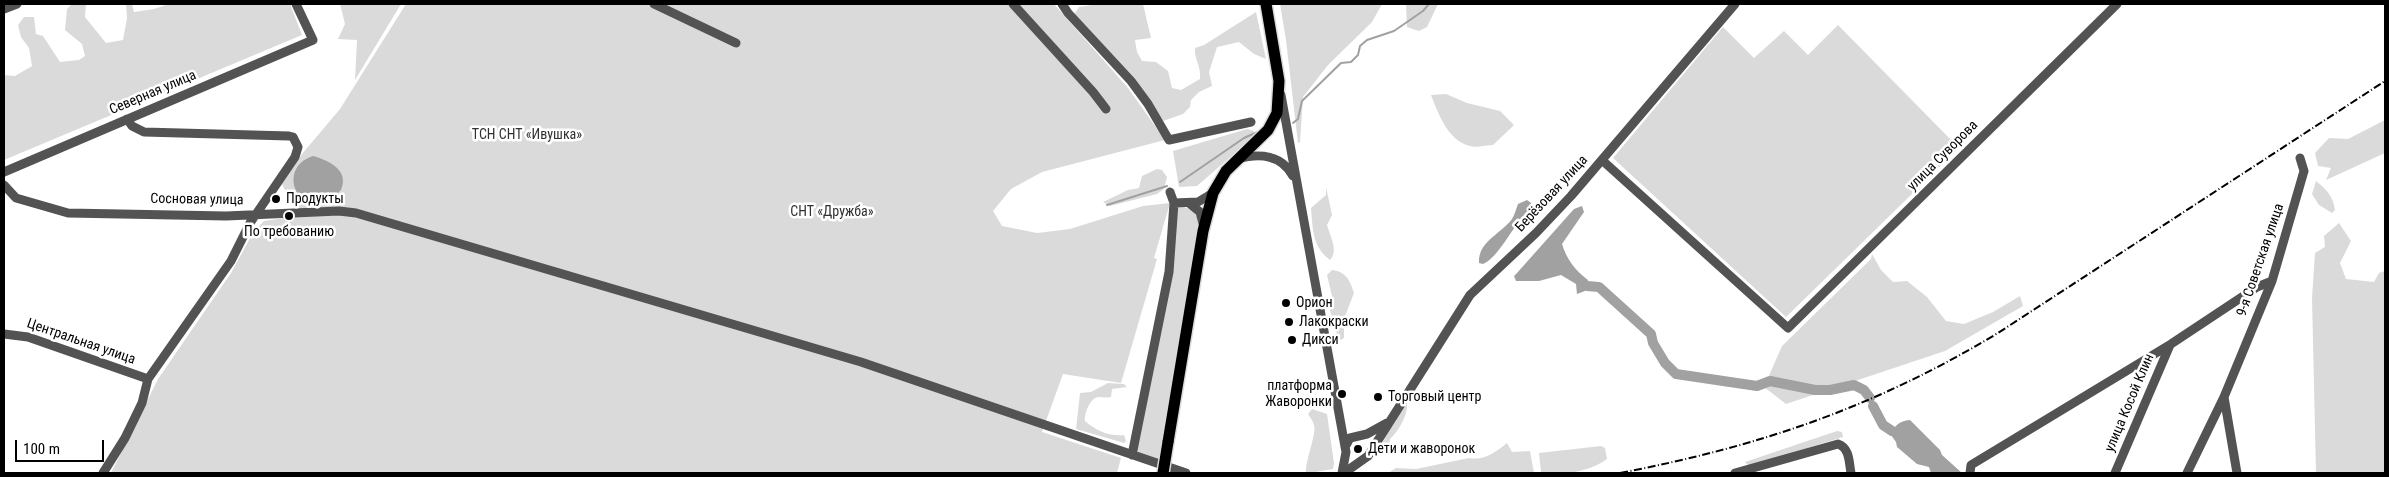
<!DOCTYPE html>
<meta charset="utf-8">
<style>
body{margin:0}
#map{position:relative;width:2389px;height:477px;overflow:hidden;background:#fff;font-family:"Roboto Condensed",sans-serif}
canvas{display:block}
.frame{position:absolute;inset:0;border:5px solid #000;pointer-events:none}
.scale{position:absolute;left:15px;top:440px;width:89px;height:22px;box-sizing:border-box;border:2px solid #000;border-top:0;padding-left:6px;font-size:15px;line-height:18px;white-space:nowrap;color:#000;-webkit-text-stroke:4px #fff;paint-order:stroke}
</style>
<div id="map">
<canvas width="2389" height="477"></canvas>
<div class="frame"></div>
<div class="scale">100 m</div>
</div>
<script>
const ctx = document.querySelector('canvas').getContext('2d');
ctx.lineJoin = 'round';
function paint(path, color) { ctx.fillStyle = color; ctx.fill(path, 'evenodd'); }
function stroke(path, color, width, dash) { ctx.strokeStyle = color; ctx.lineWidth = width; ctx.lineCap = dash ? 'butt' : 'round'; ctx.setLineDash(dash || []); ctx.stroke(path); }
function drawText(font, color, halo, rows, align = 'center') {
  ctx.font = font + ' "Roboto Condensed",sans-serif'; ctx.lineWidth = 5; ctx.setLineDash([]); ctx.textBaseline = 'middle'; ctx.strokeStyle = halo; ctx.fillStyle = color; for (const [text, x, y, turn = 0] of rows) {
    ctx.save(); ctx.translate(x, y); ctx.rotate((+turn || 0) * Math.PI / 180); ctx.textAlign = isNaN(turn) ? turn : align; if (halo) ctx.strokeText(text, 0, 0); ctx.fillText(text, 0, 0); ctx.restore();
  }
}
paint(new Path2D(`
 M72,4H86L85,17L106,43L123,40L127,18L126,4H132L134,12L154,9L169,4H290L302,35L4,160V75L15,76L32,66L29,48L21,37L18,25L24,17H34L36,34L43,36L60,62L79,60L85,56L82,44L65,30L67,9Z
 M340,4H401L355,80L357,40L338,39L345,24Z
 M406,4H1054L1128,88L1165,140L1042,172L1011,189L993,211L1002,226L1037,233L1070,229L1143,206L1170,203L1154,258L1157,259L1121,383L1063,374L1042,432L1121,458L1117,473H111L158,379L231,273L254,231L264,221L298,216L282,184L302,154L340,109Z
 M1099,4H1143L1151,38L1135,40L1137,52L1142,61L1156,62L1168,71L1172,88L1181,90L1200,79C1201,65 1194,59 1195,48L1204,45L1256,12L1266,59L1254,54L1239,42L1217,47L1209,72L1212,86L1199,92L1191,100L1190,107L1183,114L1163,121L1073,16L1079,7Z
 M1280,4H1382L1372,22L1328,65L1303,97L1300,142L1298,143L1286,40Z
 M1406,4H1438L1427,27L1419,31L1407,27Z
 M1838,25L1959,148L1786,317L1613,158L1723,27L1754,58L1784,31L1808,55Z
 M1446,94L1467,103L1500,111L1514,125L1493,145C1486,145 1477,148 1470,146C1448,141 1438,113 1431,95Z
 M2385,120V153L2326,180L2331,168L2318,166L2315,153L2329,138L2348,139Z
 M1247,129L1254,131L1252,138L1197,186L1179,187L1173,151Z
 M1157,169L1162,170L1167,177L1164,189L1157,194L1110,206L1103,202L1128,190L1139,188L1142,176Z
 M2316,181C2327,190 2333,196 2335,210L2332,213L2319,205L2312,194Z
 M1326,187L1332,215L1327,225C1330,236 1339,251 1330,260C1312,246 1313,230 1311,208L1326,195Z
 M1175,206C1189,207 1194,210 1200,222L1163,453H1160L1159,460L1138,452L1135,446L1153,359Z
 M2339,223L2351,241L2340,263L2346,279L2374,282L2379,273L2385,271V473H2316L2312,298L2315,253L2325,247L2324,236Z
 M1872,254L1881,270L1893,282L1907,281L1927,297L1946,321L1964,324L1993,312L2020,296L2023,306L1945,351L1786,404L1764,387L1782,346L1871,259Z
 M1332,270C1347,272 1350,281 1354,293L1344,319V338L1339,341L1330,310L1332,296L1327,275Z
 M1108,383L1124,384L1127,387L1112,389L1111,397C1107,398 1103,397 1099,397C1090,397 1084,414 1085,421C1095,430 1110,437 1124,435L1126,441L1124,443L1076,429L1080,393L1091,392Z
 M1407,404C1408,415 1398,432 1390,439L1389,448L1386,450L1383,449L1382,444L1402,407Z
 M1312,409L1327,414L1334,463L1333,469L1315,472L1318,473H1306C1305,461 1317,433 1314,425C1313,421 1310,417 1308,414Z
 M1837,431L1842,432L1843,437L1749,466L1745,462Z
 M1507,443L1512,452L1530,451L1534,473H1388L1396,468L1416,469L1469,458C1484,461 1496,452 1507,443Z
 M1601,446L1605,448L1607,459C1591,471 1561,477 1541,472L1539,453Z`), '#dadada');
paint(new Path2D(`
 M313,156C328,160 350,170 341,190C303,230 272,169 313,156Z
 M1527,200L1531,203V209C1527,214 1522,218 1518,223C1509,234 1496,259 1483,264L1479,263C1478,241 1500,235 1512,219C1515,214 1516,209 1518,204Z
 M1582,206L1584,212L1562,244C1567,260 1575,270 1588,280L1585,291L1577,294L1576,284L1561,275L1539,281H1516L1514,276L1517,273L1574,209Z
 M1910,420L1940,450L1942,455L1962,473H1931L1929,467L1917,464L1897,447L1896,442L1891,435C1894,426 1899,421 1910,420Z`), '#a1a1a1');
stroke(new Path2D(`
 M1293,123L1298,119L1302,101L1341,63L1351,62L1358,55L1360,46L1367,40L1394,31L1423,11L1429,4
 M1180,182L1244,138L1262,130
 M1107,205L1167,186`), '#a1a1a1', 2);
stroke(new Path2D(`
 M1587,286L1599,287L1651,334L1653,343L1665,363L1676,374L1757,386L1770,381L1815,390H1830L1854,385L1864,390L1870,398
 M1873,406L1883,425L1892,431`), '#a1a1a1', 10);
const major = new Path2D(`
 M1168,442L1203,231L1213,193L1226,171L1268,130L1277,113L1279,81L1266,4`);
stroke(major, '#dbdbdb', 14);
stroke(new Path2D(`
 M654,4L736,43
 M1013,4L1093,92L1106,109
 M1062,4L1068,13L1131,81L1148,104L1169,140L1251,122
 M4,9L17,4
 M1281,95L1346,452L1342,473
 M1237,159C1260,153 1281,154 1293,176
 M1603,161L1788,328L2117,4
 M4,172L313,40L296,4
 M4,185L16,198L68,213L226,216L339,211L356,213L861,362L1186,473
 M1170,192L1174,203
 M1189,203L1200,212L1204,227
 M4,334L28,337L148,379
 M2224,397L2237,473
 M1345,447L1350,438L1367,434L1387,423
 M1132,455L1169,272L1174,203L1198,202L1213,193
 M103,473L125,438L142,403L148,379L231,261L250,223L295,157L298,147L293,137L289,136L144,132L132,126L127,119
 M1344,473L1368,456L1470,295L1536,233L1571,196L1735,4
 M1735,473L1838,444C1850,448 1849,463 1851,473
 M1970,473L1971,465L2171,344L2257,287L2272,281
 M2115,473L2170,345
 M2187,473L2224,397L2272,281L2304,171L2300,158`), '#535353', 9);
stroke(major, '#000', 11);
stroke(new Path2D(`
 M1620,473C1761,446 1875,407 1998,333L2385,81`), '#000', 2, [8, 2.5, 1, 2.5]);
const majorBridge = new Path2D(`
 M1163,473L1168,442`);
stroke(majorBridge, '#dbdbdb', 14, []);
stroke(majorBridge, '#000', 11);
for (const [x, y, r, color] of [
 [276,199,5,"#000"],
 [289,216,5,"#000"],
 [1286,303,5,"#000"],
 [1289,322,5,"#000"],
 [1292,340,5,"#000"],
 [1342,394,5,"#000"],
 [1378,397,5,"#000"],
 [1358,449,5,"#000"]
]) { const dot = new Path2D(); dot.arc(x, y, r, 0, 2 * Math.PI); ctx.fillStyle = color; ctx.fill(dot); stroke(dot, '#fff', 2); }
drawText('14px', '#000', '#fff', [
 ["Северная улица",153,93,-23],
 ["улица Суворова",1943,156,-45],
 ["Берёзовая улица",1552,194,-47],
 ["Сосновая улица",197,200,1],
 ["9-я Советская улица",2261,260,-71],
 ["Центральная улица",81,342,19],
 ["улица Косой Клин",2130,403,-67]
]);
drawText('14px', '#313131', '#fff', [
 ["ТСН СНТ «Ивушка»",527,135],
 ["СНТ «Дружба»",832,212]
]);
drawText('14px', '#000', '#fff', [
 ["Продукты",286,199],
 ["По требованию",289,232,"center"],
 ["Орион",1296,303],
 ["Лакокраски",1299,322],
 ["Дикси",1302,340],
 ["платформа",1332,386,"right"],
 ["Жаворонки",1332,402,"right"],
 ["Торговый центр",1388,397],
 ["Дети и жаворонок",1368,449]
], 'left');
</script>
